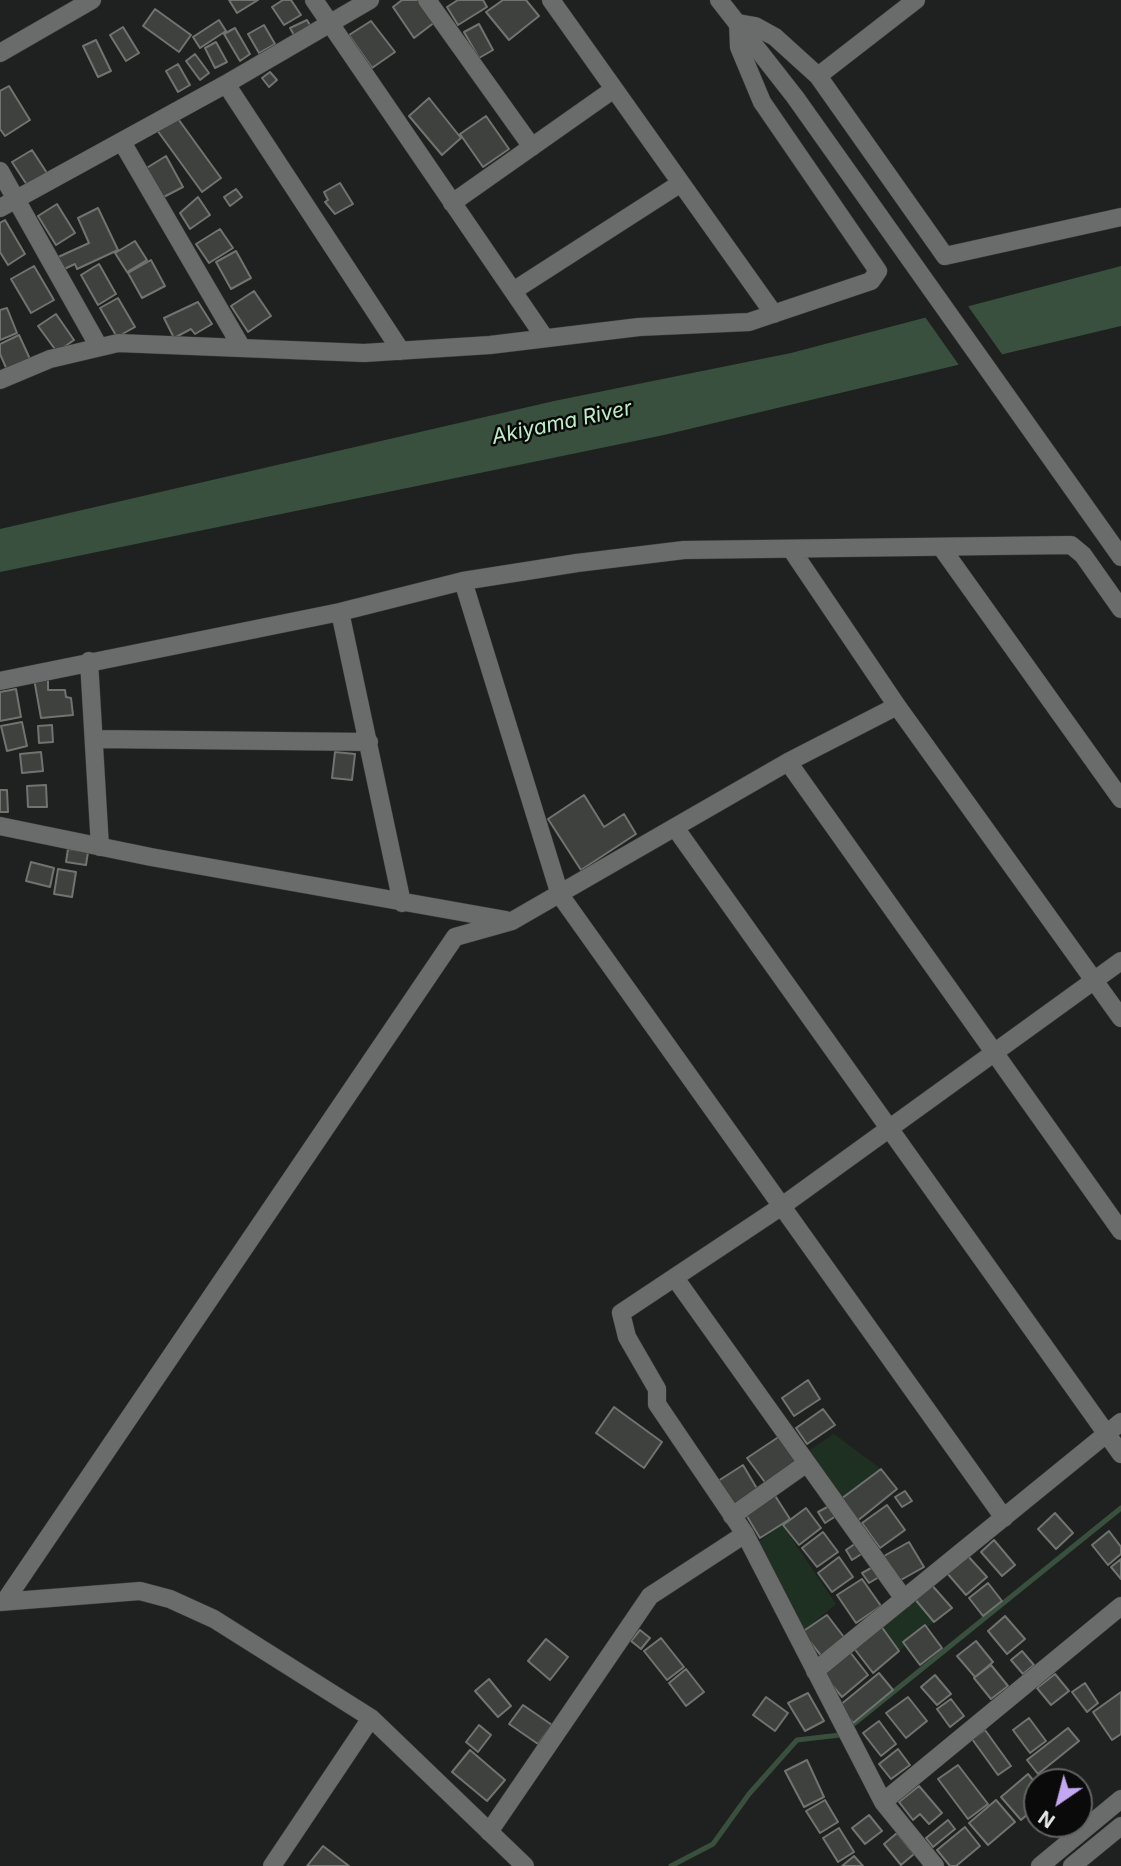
<!DOCTYPE html>
<style>
body{margin:0}
#map{position:relative;width:1121px;height:1866px;overflow:hidden;background:#1e211f;font-family:Inter,sans-serif}
canvas{display:block}
.north{position:absolute;left:1023px;top:1768px;width:70px;height:70px;box-sizing:border-box;background:#090a09;border:2px solid #616261;border-radius:50%;rotate:215deg;font-size:19px;font-weight:700;line-height:28px;text-align:center;color:#e5e7e6}
.north::after{content:'';display:block;margin:auto;width:24px;height:32px;background:#c3a7f2;clip-path:polygon(50% 0,100% 100%,50% 72%,0 100%)}
</style>
<div id="map">
<canvas width="1121" height="1866"></canvas>
<div class="north">N</div>
</div>
<script>
const ctx = document.querySelector('canvas').getContext('2d');
ctx.lineJoin = 'round';
function paint(path, color) { ctx.fillStyle = color; ctx.fill(path, 'evenodd'); }
function stroke(path, color, width, dash) { ctx.strokeStyle = color; ctx.lineWidth = width; ctx.lineCap = dash ? 'butt' : 'round'; ctx.setLineDash(dash || []); ctx.stroke(path); }
function drawText(font, color, halo, rows, align = 'center') {
  ctx.font = font + ' Inter,sans-serif'; ctx.lineWidth = 5; ctx.setLineDash([]); ctx.textBaseline = 'middle'; ctx.strokeStyle = halo; ctx.fillStyle = color; for (const [text, x, y, turn = 0] of rows) {
    ctx.save(); ctx.translate(x, y); ctx.rotate((+turn || 0) * Math.PI / 180); ctx.textAlign = isNaN(turn) ? turn : align; if (halo) ctx.strokeText(text, 0, 0); ctx.fillText(text, 0, 0); ctx.restore();
  }
}
paint(new Path2D(`
 M834,1434L881,1469L841,1499L806,1452Z
 M782,1524L836,1604L802,1632L757,1543Z
 M914,1598L934,1622L899,1651L881,1626Z`), '#1e3022');
paint(new Path2D(`
 M1121,266V326L664,435L0,572V529L554,401L791,353Z`), '#38503d');
paint(new Path2D(`
 M965,302L1004,357L961,368L923,314Z`), '#1e211f');
stroke(new Path2D(`
 M671,1866L713,1844L749,1794L797,1740L840,1735L1121,1508`), '#38503d', 5);
const building = new Path2D(`
 M229,0H258L237,13Z
 M283,0H291L301,15L284,25L272,7Z
 M402,0H420L435,22L414,38L393,7Z
 M458,0H483L487,7L458,25L447,7Z
 M503,0H526L539,16L509,40L486,12Z
 M155,9L191,35L179,52L143,26Z
 M219,20L226,31L200,48L193,37Z
 M307,20L311,27L294,35L290,28Z
 M371,21L395,52L372,68L349,35Z
 M479,24L493,50L479,58L464,32Z
 M264,25L275,44L259,53L248,34Z
 M123,27L139,53L126,61L110,35Z
 M235,28L250,54L240,61L224,34Z
 M96,40L111,71L98,77L83,46Z
 M216,42L227,62L215,68L205,48Z
 M195,54L209,73L200,80L186,61Z
 M178,64L190,85L178,92L166,71Z
 M270,72L277,80L269,87L262,78Z
 M9,86L30,120L5,136L0,129V91Z
 M429,98L461,138L442,155L409,116Z
 M176,116L221,178L202,192L157,130Z
 M486,116L509,149L483,167L460,134Z
 M32,150L47,173L27,185L12,162Z
 M166,156L183,187L156,201L140,172Z
 M340,183L353,204L335,214L325,202L328,200L324,192Z
 M236,189L242,197L230,206L224,197Z
 M198,197L210,215L190,229L180,213Z
 M57,204L75,233L56,245L38,216Z
 M98,208L118,250L77,269L75,264L62,270L56,258L89,243L78,218Z
 M5,220L25,254L8,265L0,252V223Z
 M220,229L233,248L209,263L196,244Z
 M135,241L147,260L127,272L115,253Z
 M236,251L251,278L231,289L216,262Z
 M151,260L165,286L142,298L128,273Z
 M99,264L116,294L98,305L81,275Z
 M34,266L54,300L31,313L11,279Z
 M254,291L271,316L248,332L231,306Z
 M118,298L135,327L117,337L100,308Z
 M198,302L212,324L195,334L191,329L174,338L164,318Z
 M7,308L17,333L0,340V310Z
 M56,314L74,340L57,352L38,326Z
 M19,335L30,359L7,370L0,354V344Z
 M34,679H48V690H65L66,697L71,698L73,715L41,718Z
 M16,689L21,717L0,721V692Z
 M22,722L27,746L7,751L1,726Z
 M52,725L53,742L39,743L38,726Z
 M41,752L43,771L22,773L20,754Z
 M335,752L355,754L352,780L332,778Z
 M46,785L47,807H28L27,786Z
 M0,790H7L8,812H0Z
 M584,795L604,827L624,814L636,834L581,870L548,819Z
 M68,849L88,852L86,865L66,862Z
 M31,862L54,868L50,887L26,881Z
 M58,869L76,872L72,897L54,894Z
 M808,1380L820,1399L794,1416L782,1398Z
 M614,1407L662,1442L644,1468L596,1433Z
 M823,1409L835,1425L807,1444L796,1428Z
 M780,1436L800,1461L767,1485L747,1458Z
 M743,1465L759,1492L736,1509L718,1481Z
 M881,1469L897,1489L856,1522L841,1499Z
 M772,1491L790,1519L760,1538L745,1513Z
 M905,1491L912,1501L902,1507L895,1497Z
 M887,1505L905,1530L880,1548L862,1523Z
 M829,1506L836,1516L825,1523L818,1512Z
 M806,1508L821,1528L799,1545L783,1525Z
 M1055,1513L1073,1533L1056,1549L1038,1529Z
 M1109,1531L1121,1547V1554L1108,1565L1092,1545Z
 M823,1532L838,1552L817,1567L802,1548Z
 M994,1540L1015,1565L1002,1576L981,1552Z
 M909,1542L924,1567L899,1581L884,1556Z
 M856,1543L863,1553L852,1560L846,1550Z
 M967,1555L987,1577L966,1595L947,1573Z
 M839,1557L853,1577L832,1592L818,1573Z
 M1121,1559V1579L1111,1567Z
 M873,1567L879,1577L869,1583L862,1573Z
 M862,1579L881,1606L856,1623L837,1595Z
 M930,1583L952,1608L934,1622L914,1598Z
 M988,1583L1002,1601L983,1616L969,1598Z
 M827,1615L847,1641L823,1658L802,1632Z
 M1005,1616L1025,1639L1007,1654L988,1631Z
 M925,1625L942,1648L920,1665L903,1642Z
 M881,1626L899,1651L873,1673L853,1647Z
 M640,1630L650,1638L641,1649L631,1641Z
 M661,1638L684,1667L667,1680L644,1651Z
 M546,1639L568,1657L550,1680L528,1661Z
 M976,1641L993,1662L975,1677L957,1656Z
 M1022,1651L1034,1665L1023,1674L1011,1660Z
 M850,1652L868,1675L842,1697L823,1674Z
 M991,1665L1008,1686L991,1699L974,1678Z
 M686,1669L704,1692L686,1706L669,1683Z
 M879,1673L893,1690L853,1723L839,1706Z
 M1055,1674L1069,1691L1051,1705L1037,1688Z
 M935,1675L951,1694L937,1705L921,1687Z
 M489,1679L511,1706L498,1717L475,1691Z
 M1085,1683L1098,1703L1087,1712L1072,1692Z
 M1121,1692V1734L1112,1740L1093,1712Z
 M808,1693L824,1721L805,1731L788,1703Z
 M766,1697L788,1713L775,1731L753,1715Z
 M908,1697L927,1721L906,1738L886,1713Z
 M951,1699L964,1716L950,1727L937,1709Z
 M523,1705L552,1725L538,1744L509,1724Z
 M1029,1718L1046,1741L1030,1753L1013,1730Z
 M879,1721L896,1744L881,1756L863,1733Z
 M479,1725L491,1735L478,1752L466,1742Z
 M1068,1728L1079,1741L1038,1774L1027,1760Z
 M985,1730L1011,1766L998,1775L972,1739Z
 M898,1749L910,1765L891,1779L879,1764Z
 M470,1750L505,1780L487,1801L452,1772Z
 M807,1760L824,1797L804,1807L785,1771Z
 M958,1765L988,1804L968,1819L938,1779Z
 M1028,1774L1037,1785V1806L1021,1820L1001,1797Z
 M919,1786L942,1813L929,1824L920,1814L913,1820L899,1802Z
 M825,1800L838,1822L820,1833L806,1811Z
 M996,1800L1015,1822L988,1845L969,1823Z
 M869,1815L882,1831L865,1844L852,1828Z
 M948,1820L955,1829L933,1847L926,1838Z
 M965,1827L980,1846L956,1866H950L937,1850Z
 M839,1828L854,1852L838,1862L823,1838Z
 M897,1833L914,1854L901,1865L884,1844Z
 M323,1846L349,1866H307Z
 M854,1856L863,1866H842Z`);
paint(building, '#3e413e');
stroke(building, '#707471', 2);
const street = new Path2D(`
 M314,0L545,338
 M427,0L532,147
 M551,0L774,314
 M818,76L916,0
 M226,84L401,351
 M122,142L242,348
 M0,171L99,347
 M452,203L614,89
 M0,208L226,84L370,0
 M513,291L681,183
 M0,380L50,359L118,343L364,353L490,345L639,327L749,322L871,281L878,271L762,102L739,47L738,23L755,26L775,37L818,76L945,256L1121,217
 M941,547L1121,799
 M791,549L897,706L1121,1018
 M463,581L560,895L1004,1518
 M340,612L402,903
 M89,661L100,847
 M0,681L340,612L463,581L577,563L684,550L1071,545L1083,555L1121,609
 M95,739L369,742
 M788,762L1121,1231
 M0,826L151,857L506,920
 M676,829L1121,1454
 M675,1278L904,1599
 M732,1516L807,1463
 M5,1601L455,937L512,921L788,762L897,706
 M0,1602L140,1591L170,1599L214,1619L371,1718L525,1866
 M815,1671L1121,1422
 M883,1802L1121,1606
 M489,1832L650,1596L745,1534
 M272,1866L371,1718
 M935,1866L883,1802L745,1534L657,1404V1389L627,1337L621,1313L782,1206L1121,961`);
const secondary = new Path2D(`
 M719,0L795,97L1121,557
 M0,53L92,0
 M1040,1866L1121,1799
 M1072,1866L1121,1826`);
stroke(street, '#393b3a', 19);
stroke(secondary, '#393b3a', 19);
stroke(street, '#696c6a', 18);
stroke(secondary, '#696c6a', 18);
drawText('italic 21px', '#bdedc7', '#090a09', [
 ["Akiyama River",562,423,-12]
]);
</script>
